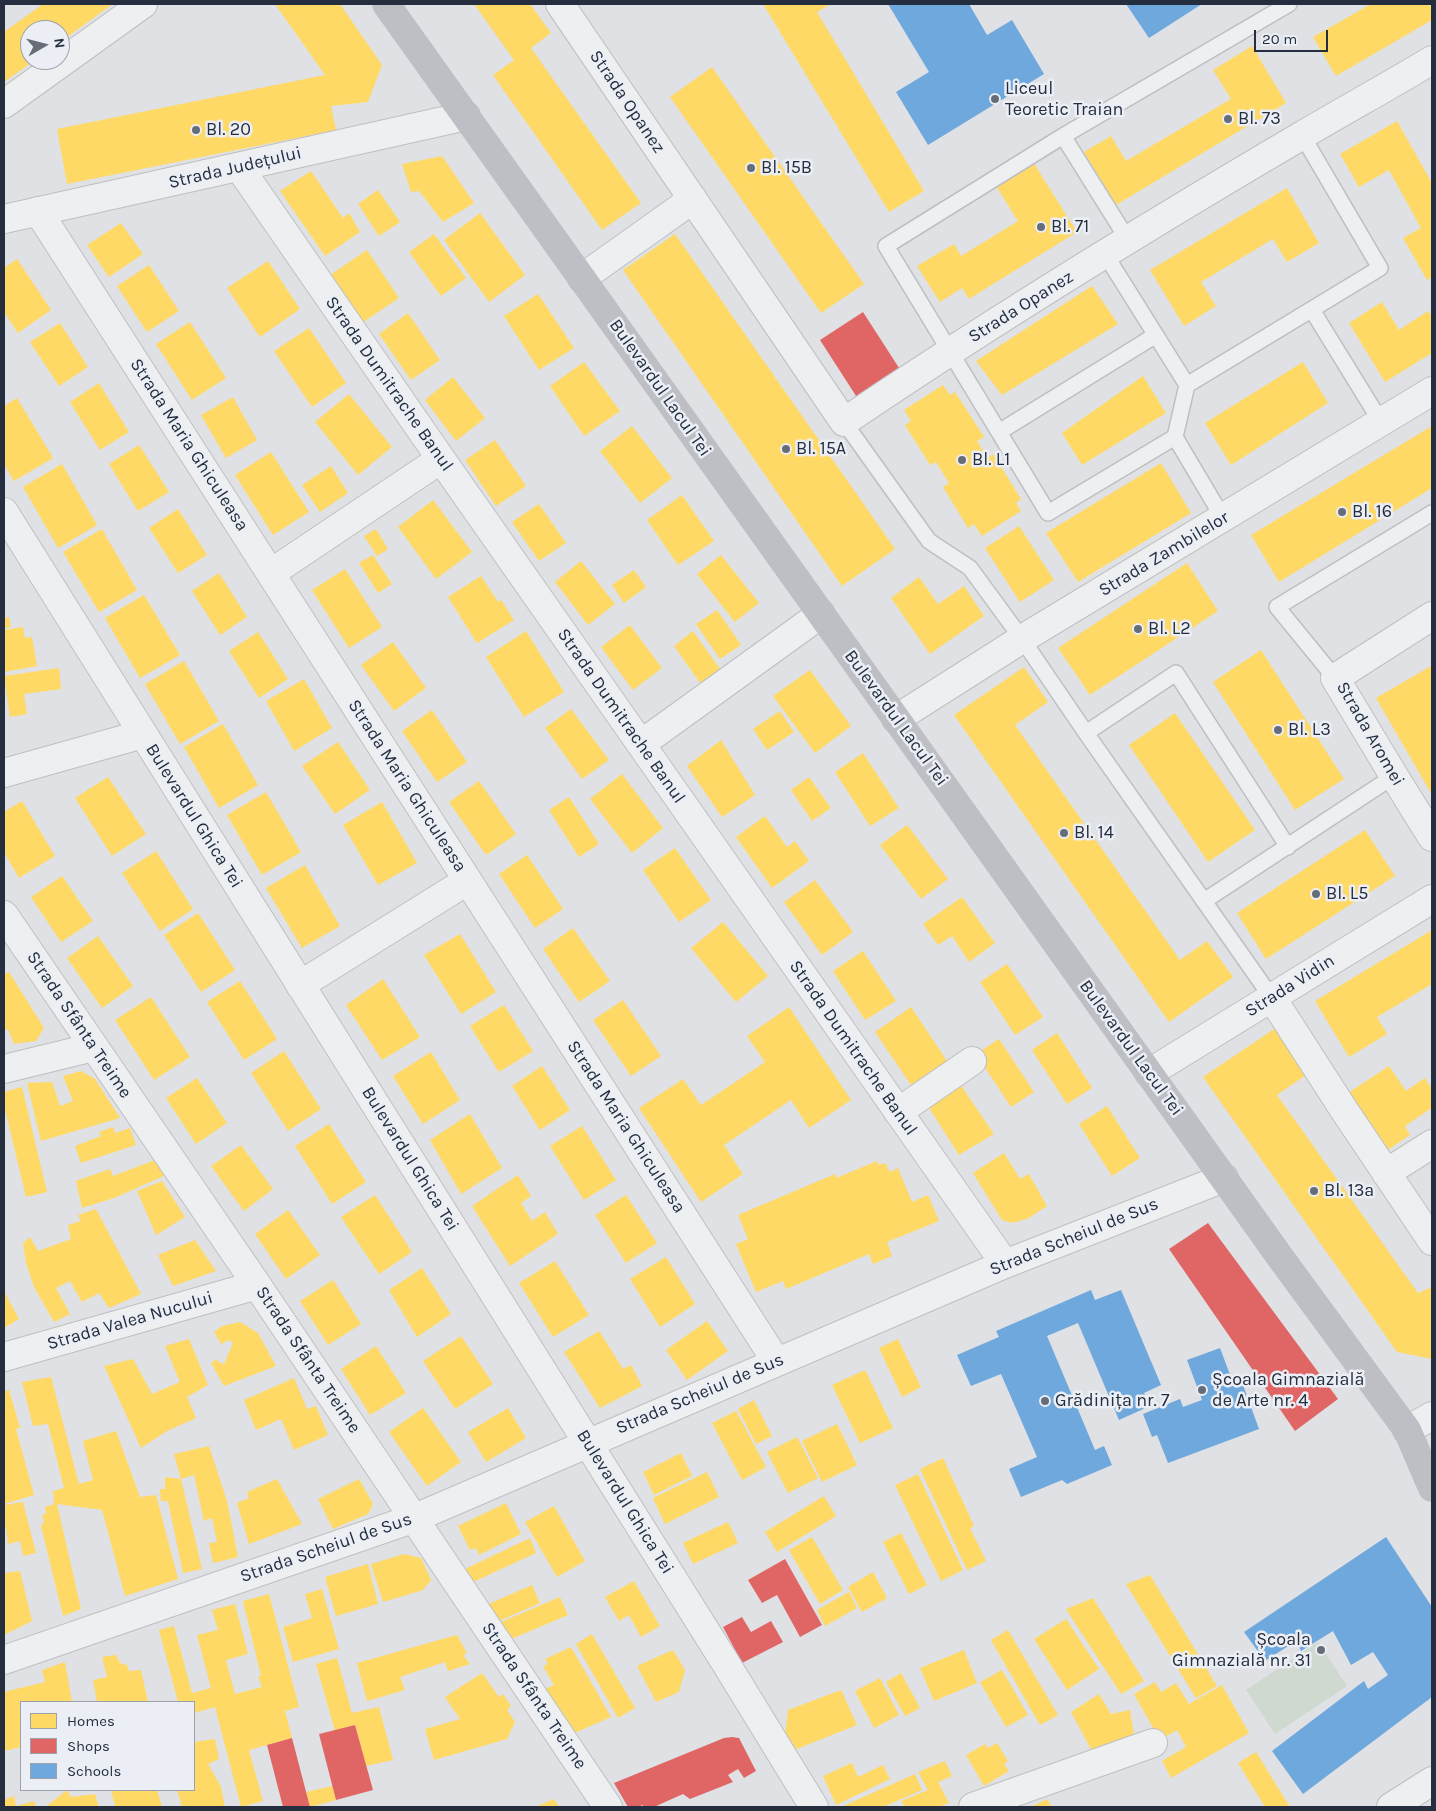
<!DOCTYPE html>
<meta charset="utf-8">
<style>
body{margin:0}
#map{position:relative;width:1436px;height:1811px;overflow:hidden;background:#dfe1e4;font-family:Karla,sans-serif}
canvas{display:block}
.frame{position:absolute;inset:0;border:5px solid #252e3e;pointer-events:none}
.legend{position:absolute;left:20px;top:1701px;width:175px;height:90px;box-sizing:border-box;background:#ebeff5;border:1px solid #9ca2ac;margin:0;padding:6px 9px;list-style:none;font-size:15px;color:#252e3e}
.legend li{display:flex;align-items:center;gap:10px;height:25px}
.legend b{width:25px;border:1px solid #9ca2ac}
.north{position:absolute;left:20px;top:20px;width:50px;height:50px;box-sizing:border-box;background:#ebeff5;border:1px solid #9ca2ac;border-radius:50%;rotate:82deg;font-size:14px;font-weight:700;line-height:20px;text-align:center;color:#252e3e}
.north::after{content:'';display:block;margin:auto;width:18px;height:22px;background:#666d78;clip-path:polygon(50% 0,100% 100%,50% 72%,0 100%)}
.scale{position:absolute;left:1254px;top:30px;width:74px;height:22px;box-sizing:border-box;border:2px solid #252e3e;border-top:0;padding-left:6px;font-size:15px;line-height:18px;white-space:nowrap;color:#252e3e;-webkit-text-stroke:4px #ebeff5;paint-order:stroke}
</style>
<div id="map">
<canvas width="1436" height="1811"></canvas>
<div class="frame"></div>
<ul class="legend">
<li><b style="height:14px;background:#ffd966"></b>Homes</li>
<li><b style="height:14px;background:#e06666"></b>Shops</li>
<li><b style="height:14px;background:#6fa8dc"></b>Schools</li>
</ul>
<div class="north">N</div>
<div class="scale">20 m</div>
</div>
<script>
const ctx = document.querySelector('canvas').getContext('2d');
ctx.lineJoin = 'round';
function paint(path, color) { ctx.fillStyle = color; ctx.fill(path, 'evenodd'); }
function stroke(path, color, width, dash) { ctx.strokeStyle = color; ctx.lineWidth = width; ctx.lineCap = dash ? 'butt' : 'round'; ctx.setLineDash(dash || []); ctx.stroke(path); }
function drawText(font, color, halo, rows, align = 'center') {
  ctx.font = font + ' Karla,sans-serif'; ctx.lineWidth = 5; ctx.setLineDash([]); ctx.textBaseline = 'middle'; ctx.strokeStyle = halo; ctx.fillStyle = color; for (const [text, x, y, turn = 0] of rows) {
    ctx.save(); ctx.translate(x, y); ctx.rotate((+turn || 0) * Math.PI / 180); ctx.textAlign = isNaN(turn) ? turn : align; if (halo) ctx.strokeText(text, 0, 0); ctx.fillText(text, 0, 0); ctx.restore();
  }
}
paint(new Path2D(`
 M1318,1642L1347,1686L1275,1734L1246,1690Z`), '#cfd9cf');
paint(new Path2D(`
 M43,4H113L60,42V30H30V60H35L4,82V32Z
 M275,4H340L382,65L368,102L331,106L336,130L67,184L57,129L325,75Z
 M474,4H530L551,33L531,48L641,203L602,230L493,75L514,60Z
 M763,4H831L817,12L924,191L889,212Z
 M1371,4H1429L1432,9V20L1336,76L1313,37Z
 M1252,46L1286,103L1116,205L1084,152L1111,136L1126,161L1231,99L1213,70Z
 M712,67L864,284L821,313L670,97Z
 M1397,121L1432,183V277L1427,280L1403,238L1421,228L1389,170L1359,187L1340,154Z
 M442,156L474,203L443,222L419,191L411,192L402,164Z
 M1033,162L1077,232L969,299L962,288L940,302L917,266L954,244L961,256L1018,221L996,186Z
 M311,171L343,218L349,213L360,232L325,256L280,191Z
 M1287,188L1319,243L1287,262L1273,239L1201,282L1216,306L1184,326L1150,270Z
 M378,190L400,222L379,236L358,204Z
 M480,213L525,275L489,302L444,240Z
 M121,223L143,254L109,277L87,245Z
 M434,234L466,278L441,296L409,252Z
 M675,234L895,549L842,586L623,270Z
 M367,250L399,298L362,323L330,275Z
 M17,259L51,310L18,333L4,312V268Z
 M268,261L300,309L260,337L227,288Z
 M149,265L179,311L147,332L117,286Z
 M1092,286L1118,324L1002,395L976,361Z
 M538,294L574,348L539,370L504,316Z
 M1382,302L1399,330L1428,311L1432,317V353L1385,382L1349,323Z
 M408,313L440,360L411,380L379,334Z
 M190,322L226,378L192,400L156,344Z
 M60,323L88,367L59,386L30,342Z
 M309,328L346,383L312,407L274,351Z
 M584,362L620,411L584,436L550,386Z
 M1303,362L1328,403L1231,465L1205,423Z
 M1143,376L1166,413L1082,465L1062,433Z
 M453,377L485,418L456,441L425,400Z
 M99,383L129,432L100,450L70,402Z
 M943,385L950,395L955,392L984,437L977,441L988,458L993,454L1021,499L1016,503L1021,511L982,536L974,524L968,528L943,487L949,483L936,462L930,465L905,425L911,421L904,410Z
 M349,394L392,447L358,475L315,422Z
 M233,397L257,440L226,458L201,415Z
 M17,398L53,458L14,481L4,464V406Z
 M632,426L672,478L640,503L600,451Z
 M1432,426V488L1279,582L1251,535Z
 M495,440L526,486L496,506L465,460Z
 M139,445L169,492L138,511L109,464Z
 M271,452L309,512L273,535L235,475Z
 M1161,463L1191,513L1078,582L1046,533Z
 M62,464L97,525L58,548L23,487Z
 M331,466L348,493L320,512L302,485Z
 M682,495L714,541L678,565L647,520Z
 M433,500L472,552L436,579L398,527Z
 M539,504L566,543L539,561L512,522Z
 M178,509L207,555L178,573L149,528Z
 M1019,526L1054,580L1020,602L985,548Z
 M102,529L137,590L99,612L63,552Z
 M376,529L388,549L377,556L364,536Z
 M373,555L392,584L378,593L359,563Z
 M721,555L759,603L735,622L697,574Z
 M581,561L615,604L588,625L555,582Z
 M1187,563L1218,611L1090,695L1058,648Z
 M345,569L382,627L349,648L312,590Z
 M634,570L646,587L624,603L612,585Z
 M219,573L247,617L220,635L192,591Z
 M481,576L498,602L501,600L514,620L477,643L448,597Z
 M919,577L938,604L964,586L984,616L930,654L891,598Z
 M144,595L180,655L140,678L105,618Z
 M717,610L741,645L720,659L696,624Z
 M9,617L11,627L4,628V618Z
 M630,625L662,668L633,690L601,647Z
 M23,627L25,638L32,637L37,666L4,672V630Z
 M526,631L564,692L524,717L486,657Z
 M693,631L720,669L700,683L674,646Z
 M258,632L288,679L259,698L229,651Z
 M393,642L426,688L394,711L361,665Z
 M1261,650L1344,779L1295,810L1213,682Z
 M184,661L219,721L180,744L145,684Z
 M1431,666L1432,667V795L1376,698Z
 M1024,667L1048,702L1015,725L1180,960L1207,941L1233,977L1169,1022L954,715Z
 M59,668L61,689L24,694L27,714L10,717L4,676Z
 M810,670L851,726L815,753L773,696Z
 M304,679L332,728L294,751L266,701Z
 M571,709L609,760L582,779L545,728Z
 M432,710L467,762L437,782L402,731Z
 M780,711L794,732L767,750L753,729Z
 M1175,713L1255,830L1208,862L1129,745Z
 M223,724L258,785L219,808L184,747Z
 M721,740L755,795L722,817L687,766Z
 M338,742L370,790L335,814L302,766Z
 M863,753L899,808L870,826L835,772Z
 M622,774L663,828L632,853L590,799Z
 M108,777L146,834L112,856L75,798Z
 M809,777L831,808L812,821L791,790Z
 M479,781L516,834L486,855L449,802Z
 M266,792L301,852L262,875L227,815Z
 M569,797L599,844L579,857L549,810Z
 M22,801L55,856L19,878L4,852V812Z
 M382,802L417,863L378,885L343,825Z
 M765,816L787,847L795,841L809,861L772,888L736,837Z
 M907,825L948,879L921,899L880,845Z
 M1365,830L1395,876L1266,959L1237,913Z
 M675,848L711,900L679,922L643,870Z
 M156,851L193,909L160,931L122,873Z
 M527,855L563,909L535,928L499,874Z
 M305,865L340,926L302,948L266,888Z
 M62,876L93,921L61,942L31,897Z
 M815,880L853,932L822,955L784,902Z
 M962,897L995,943L969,962L952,936L938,945L923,924Z
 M198,913L235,970L201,992L164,935Z
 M723,922L768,976L736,1002L691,948Z
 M573,928L610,981L579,1002L543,949Z
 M1432,930V984L1377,1017L1387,1034L1349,1057L1315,1001Z
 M460,934L496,992L461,1014L424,955Z
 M98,936L133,986L102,1008L67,958Z
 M863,951L896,1001L865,1020L833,971Z
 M1007,964L1043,1017L1015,1035L980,982Z
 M9,972L44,1028L36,1041L14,1044L8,1029L4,1030V974Z
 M383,979L420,1037L382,1060L346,1005Z
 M240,981L277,1039L244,1060L207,1002Z
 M151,997L190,1057L154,1080L115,1020Z
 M623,1000L661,1056L631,1076L593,1020Z
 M504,1005L533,1051L499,1072L470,1026Z
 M789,1007L851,1100L809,1128L791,1100L724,1145L743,1174L701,1202L639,1108L683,1079L701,1105L765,1062L747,1036Z
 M911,1007L947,1061L911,1085L875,1032Z
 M1277,1027L1309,1073L1277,1095L1418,1293L1432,1287V1359L1397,1352L1203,1077Z
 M1057,1033L1092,1088L1067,1104L1032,1050Z
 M999,1039L1034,1092L1011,1107L976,1054Z
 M284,1051L321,1109L288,1131L251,1073Z
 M431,1052L460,1100L423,1124L393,1076Z
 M542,1066L570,1110L540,1130L512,1086Z
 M1389,1066L1406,1091L1425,1078L1432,1089V1113L1430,1109L1405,1126L1410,1135L1386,1151L1348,1093Z
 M81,1071L95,1079L120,1118L41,1141L27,1083L52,1082L60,1106L73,1101L63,1076Z
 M197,1078L227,1123L196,1144L166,1098Z
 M958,1081L994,1134L959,1155L926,1103Z
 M22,1087L47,1192L26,1197L4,1105V1092Z
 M1107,1106L1140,1158L1112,1176L1079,1124Z
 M470,1114L502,1168L461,1194L430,1140Z
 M329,1124L366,1182L332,1204L295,1146Z
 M582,1126L616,1180L584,1200L550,1146Z
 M113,1127L115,1133L130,1128L136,1145L81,1163L75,1146L101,1136L99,1132Z
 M241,1145L273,1189L244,1211L211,1166Z
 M1004,1153L1020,1179L1029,1174L1047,1206L1027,1219L1012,1223L1002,1220L973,1173Z
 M155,1160L164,1176L114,1198L82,1208L76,1181L110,1169L113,1176Z
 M877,1161L879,1165L885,1163L890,1172L898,1168L912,1202L928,1195L939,1221L887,1242L892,1256L873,1264L869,1254L786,1289L783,1281L756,1292L736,1244L748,1239L738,1215L835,1174L836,1178Z
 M518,1175L531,1196L521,1203L532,1221L545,1212L558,1234L510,1266L472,1206Z
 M162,1181L185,1217L156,1235L137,1191Z
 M375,1195L412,1252L379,1274L341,1217Z
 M626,1195L657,1243L626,1263L595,1215Z
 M96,1209L141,1294L109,1308L99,1293L82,1302L70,1281L56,1288L70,1314L54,1322L34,1287L26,1263L23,1243L30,1237L38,1251L71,1239L68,1225L81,1221L78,1215Z
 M288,1210L320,1255L286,1279L255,1234Z
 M195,1240L216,1271L173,1286L158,1255Z
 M666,1257L695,1304L660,1327L630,1279Z
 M555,1261L589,1315L553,1337L519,1283Z
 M422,1268L451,1314L417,1337L389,1290Z
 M333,1280L361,1324L328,1345L300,1301Z
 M4,1291L19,1319L4,1328Z
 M707,1321L728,1351L687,1380L666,1350Z
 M240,1322L258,1333L276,1366L224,1386L211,1363L217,1359L218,1362L224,1364L233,1343L229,1340L221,1344L214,1332L222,1326Z
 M599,1331L623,1369L631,1365L642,1386L600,1408L564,1352Z
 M461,1336L493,1384L455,1409L423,1361Z
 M189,1339L208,1385L187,1397L196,1418L167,1431L141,1448L104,1366L133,1359L152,1394L180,1382L165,1346Z
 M898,1339L921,1387L902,1397L879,1348Z
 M376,1346L406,1393L370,1415L341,1369Z
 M865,1370L893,1428L860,1443L832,1385Z
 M51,1377L79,1484L93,1480L83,1441L116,1431L140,1497L156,1495L178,1579L125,1596L102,1510L57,1504L81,1609L63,1616L41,1526L44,1522L42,1515L46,1514L45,1507L54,1504L53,1491L64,1488L48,1424L33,1426L22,1382Z
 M294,1378L307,1409L316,1406L328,1435L294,1450L281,1419L256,1430L244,1400Z
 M9,1390L20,1428L16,1429L34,1495L4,1504V1391Z
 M754,1400L772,1436L756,1444L738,1409Z
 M423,1408L461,1462L427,1486L389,1432Z
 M508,1408L526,1438L486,1462L468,1432Z
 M736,1411L766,1467L742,1480L712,1423Z
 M837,1424L857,1465L822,1482L802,1441Z
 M797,1437L818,1478L788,1493L767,1452Z
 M209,1446L227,1501L238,1557L213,1563L209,1543L217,1542L212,1518L204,1521L194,1475L181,1479L174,1454Z
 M681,1453L692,1476L654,1495L643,1472Z
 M943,1458L974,1526L970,1528L986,1561L967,1570L920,1469Z
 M707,1472L719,1497L665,1524L653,1498Z
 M918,1474L963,1570L941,1581L895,1485Z
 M165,1477L181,1479L202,1569L183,1573L168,1501H161L160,1489H165Z
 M277,1479L302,1524L249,1544L237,1503L249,1498L247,1492Z
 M359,1479L373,1504L368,1514L333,1529L318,1499Z
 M824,1496L836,1516L777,1552L765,1532Z
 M23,1502L36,1553L23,1556L20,1541L8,1544L6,1527L4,1528V1505Z
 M506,1503L521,1534L479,1555L476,1548L470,1550L458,1526Z
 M554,1506L585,1561L557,1577L525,1522Z
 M728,1522L738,1543L693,1564L683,1543Z
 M901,1533L927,1585L909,1594L883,1542Z
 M812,1537L843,1590L820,1604L789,1550Z
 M530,1538L536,1553L471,1583L465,1569Z
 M404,1554L421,1558L431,1580L423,1590L383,1602L371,1564Z
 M368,1564L378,1604L336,1616L325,1577Z
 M20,1571L32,1621L4,1635V1573Z
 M873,1572L887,1598L862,1612L848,1587Z
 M1150,1575L1217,1686L1196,1698L1126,1584Z
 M634,1581L660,1626L641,1637L629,1615L619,1621L605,1597Z
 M532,1585L540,1603L492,1624L484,1606Z
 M322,1589L339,1649L293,1662L283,1627L312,1618L305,1594Z
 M849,1592L857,1608L825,1626L817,1610Z
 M269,1594L299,1707L285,1711L292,1738L249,1750L263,1801L241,1807L215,1707L194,1713V1702H178L159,1630L174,1626L192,1693L211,1688L197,1635L218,1630L212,1610L235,1604L248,1654L226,1660L235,1694L262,1687L258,1676H261L243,1601Z
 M560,1597L568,1615L509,1640L501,1622Z
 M1093,1598L1144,1681L1121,1694L1066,1609Z
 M1066,1619L1099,1669L1067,1690L1034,1639Z
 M1008,1630L1058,1715L1040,1725L991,1640Z
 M592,1634L635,1708L618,1718L576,1644Z
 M457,1635L467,1653L463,1655L470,1664L448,1671L445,1662L400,1677L405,1690L367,1701L357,1663Z
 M571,1647L611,1717L570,1735L543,1690L554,1685L543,1666L548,1664L545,1659Z
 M673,1650L685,1670L679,1692L656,1702L637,1666Z
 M964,1650L977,1683L934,1701L920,1668Z
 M116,1655L120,1663L127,1665L129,1671L141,1670L148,1702H97L93,1680L107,1677L102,1657Z
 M337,1658L352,1713L379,1707L393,1760L366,1766L355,1725L335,1731L316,1664Z
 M65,1662L72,1702H21V1747L4,1751V1692L45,1682L42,1670Z
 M1002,1670L1028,1715L1006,1727L980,1682Z
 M482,1673L499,1697L503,1694L511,1706L507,1710L515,1722L507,1739L434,1760L425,1729L460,1719L445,1697Z
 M901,1673L920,1708L905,1716L886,1682Z
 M880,1678L899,1715L874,1728L855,1691Z
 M1155,1682L1161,1692L1176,1683L1189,1704L1222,1685L1249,1733L1171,1778L1162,1761L1186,1747L1177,1730L1160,1740L1134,1694Z
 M841,1690L857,1725L794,1750L785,1736L788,1710Z
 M1099,1694L1111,1714L1130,1710L1135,1741L1094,1755L1071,1712Z
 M215,1739L219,1759L208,1764L221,1787L225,1807H182L177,1790H194V1742Z
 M997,1743L1008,1761L1004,1764L1009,1771L984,1786L966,1755L985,1744L988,1748Z
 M1256,1752L1290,1807H1265L1238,1763Z
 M945,1761L952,1776L938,1782L949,1803L938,1807H905L901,1801L928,1790L918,1772Z
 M852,1763L858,1777L883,1765L890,1779L836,1805L823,1776Z
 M915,1774L922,1790L883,1807H841Z
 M333,1786L336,1800L310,1807L306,1792Z
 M67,1790L71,1797L95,1794L99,1807H48V1805Z
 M111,1790H157L162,1807H115Z
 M14,1796L16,1806L34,1801L36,1807H4V1800Z
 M554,1799L559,1807H535Z
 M1047,1799L1052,1807H1031Z`), '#ffd966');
paint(new Path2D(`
 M863,312L901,371L858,399L820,340Z
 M1208,1223L1338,1399L1295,1431L1169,1249Z
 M785,1559L822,1625L800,1637L777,1595L762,1603L748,1580Z
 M742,1617L751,1632L771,1621L783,1642L742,1663L723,1627Z
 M355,1725L373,1790L336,1800L319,1734Z
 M732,1737L739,1738L756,1771L744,1778L738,1769L728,1775L733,1782L690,1799L683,1794L654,1807H645L642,1805L639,1807H628L614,1783L724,1738Z
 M292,1738L310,1807H283L267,1745Z`), '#e06666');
paint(new Path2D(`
 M888,4H969L987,35L1012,20L1044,74L928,145L896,92L929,72Z
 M1126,4H1202L1149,38Z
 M1091,1290L1095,1300L1121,1290L1161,1385L1144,1393L1150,1406L1119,1420L1078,1323L1047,1336L1095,1450L1104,1446L1112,1465L1067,1484L1062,1480L1021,1497L1009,1469L1037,1457L1001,1374L971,1386L957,1355L999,1337L996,1331Z
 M1220,1348L1235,1388L1243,1385L1259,1429L1168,1463L1157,1435L1152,1437L1143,1414L1180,1399L1183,1407L1202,1400L1187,1360Z
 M1386,1537L1432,1607V1697L1303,1794L1272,1751L1364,1681L1368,1689L1388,1675L1373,1652L1351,1665L1333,1631L1301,1651L1296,1641L1265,1661L1244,1632Z`), '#6fa8dc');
const service = new Path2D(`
 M1063,136L1128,240
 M1105,254L1187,385
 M1312,310L1381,422
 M844,422L929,541L970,568L1022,639L1086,733L1272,998
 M999,432L1156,335
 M1175,437L1048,513L886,246L1063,136L1289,4
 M1223,518L1175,437L1187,385L1380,268L1302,135
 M1335,678L1277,607L1432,513
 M1086,733L1176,673L1288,847
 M1204,901L1394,776`);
const minor = new Path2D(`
 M560,4L844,422C993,321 1146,227 1301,136C1345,110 1389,86 1432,60
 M4,104L143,4
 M239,167L441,459L1005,1264
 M38,211L776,1361
 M582,278L693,199
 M271,573L441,459
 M1432,616L1335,678L1394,776L1432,837
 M896,719L1022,639L1432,391
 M641,744L821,614
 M4,773L143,734
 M4,915L257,1285L608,1807
 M300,985L467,881
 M1272,998L1344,1110L1432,1241
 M4,1069L94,1047
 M1149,1073L1432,899
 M898,1112L972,1061
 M1386,1173L1432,1144
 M4,1357L257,1285
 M4,1660L415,1518L1005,1264L1224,1178
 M973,1807L1153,1743
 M1391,1807L1432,1781`);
const tertiary = new Path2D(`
 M4,219L466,116
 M4,512L725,1662L814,1807
 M1407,1430L1432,1416`);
stroke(service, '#bdbfc2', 18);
stroke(minor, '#bdbfc2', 30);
stroke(tertiary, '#bdbfc2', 30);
stroke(service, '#eeeff1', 15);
stroke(minor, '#eeeff1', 28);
stroke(tertiary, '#eeeff1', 28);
stroke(new Path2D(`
 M386,4L1280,1257L1407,1430L1432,1488`), '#bdbfc4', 28);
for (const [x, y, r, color] of [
 [995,99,5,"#666d78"],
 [1228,119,5,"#666d78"],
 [196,130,5,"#666d78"],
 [751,168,5,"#666d78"],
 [1041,227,5,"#666d78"],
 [786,449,5,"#666d78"],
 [962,460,5,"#666d78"],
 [1342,512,5,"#666d78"],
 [1138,629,5,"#666d78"],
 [1278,730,5,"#666d78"],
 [1064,833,5,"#666d78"],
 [1316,894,5,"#666d78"],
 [1314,1191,5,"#666d78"],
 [1202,1390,5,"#666d78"],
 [1045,1401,5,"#666d78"],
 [1321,1650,5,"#666d78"]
]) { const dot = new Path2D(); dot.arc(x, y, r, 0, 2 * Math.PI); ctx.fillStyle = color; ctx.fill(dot); stroke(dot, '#ebeff5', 2); }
drawText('18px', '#252e3e', '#ebeff5', [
 ["Liceul",1005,89],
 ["Teoretic Traian",1005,110],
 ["Bl. 73",1238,119],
 ["Bl. 20",206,130],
 ["Bl. 15B",761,168],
 ["Bl. 71",1051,227],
 ["Bl. 15A",796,449],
 ["Bl. L1",972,460],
 ["Bl. 16",1352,512],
 ["Bl. L2",1148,629],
 ["Bl. L3",1288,730],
 ["Bl. 14",1074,833],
 ["Bl. L5",1326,894],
 ["Bl. 13a",1324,1191],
 ["Școala Gimnazială",1212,1380],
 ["de Arte nr. 4",1212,1401],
 ["Grădinița nr. 7",1055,1401],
 ["Școala",1311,1640,"right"],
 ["Gimnazială nr. 31",1311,1661,"right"]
], 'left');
drawText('18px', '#252e3e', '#ebeff5', [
 ["Strada Opanez",627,102,56],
 ["Strada Județului",235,168,-13],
 ["Strada Opanez",1021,307,-32],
 ["Strada Dumitrache Banul",389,384,55],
 ["Bulevardul Lacul Tei",660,388,55],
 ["Strada Maria Ghiculeasa",189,445,57],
 ["Strada Zambilelor",1164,554,-31],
 ["Strada Dumitrache Banul",621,716,55],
 ["Bulevardul Lacul Tei",896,718,54],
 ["Strada Aromei",1370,734,60],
 ["Strada Maria Ghiculeasa",407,786,57],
 ["Bulevardul Ghica Tei",194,816,58],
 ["Strada Vidin",1290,986,-32],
 ["Strada Sfânta Treime",79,1025,56],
 ["Strada Dumitrache Banul",853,1048,55],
 ["Bulevardul Lacul Tei",1131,1048,54],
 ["Strada Maria Ghiculeasa",626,1127,57],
 ["Bulevardul Ghica Tei",410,1159,58],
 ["Strada Scheiul de Sus",1074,1237,-22],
 ["Strada Valea Nucului",130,1321,-16],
 ["Strada Sfânta Treime",308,1360,56],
 ["Strada Scheiul de Sus",700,1394,-23],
 ["Bulevardul Ghica Tei",625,1502,58],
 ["Strada Scheiul de Sus",326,1548,-19],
 ["Strada Sfânta Treime",534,1696,56]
]);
</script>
